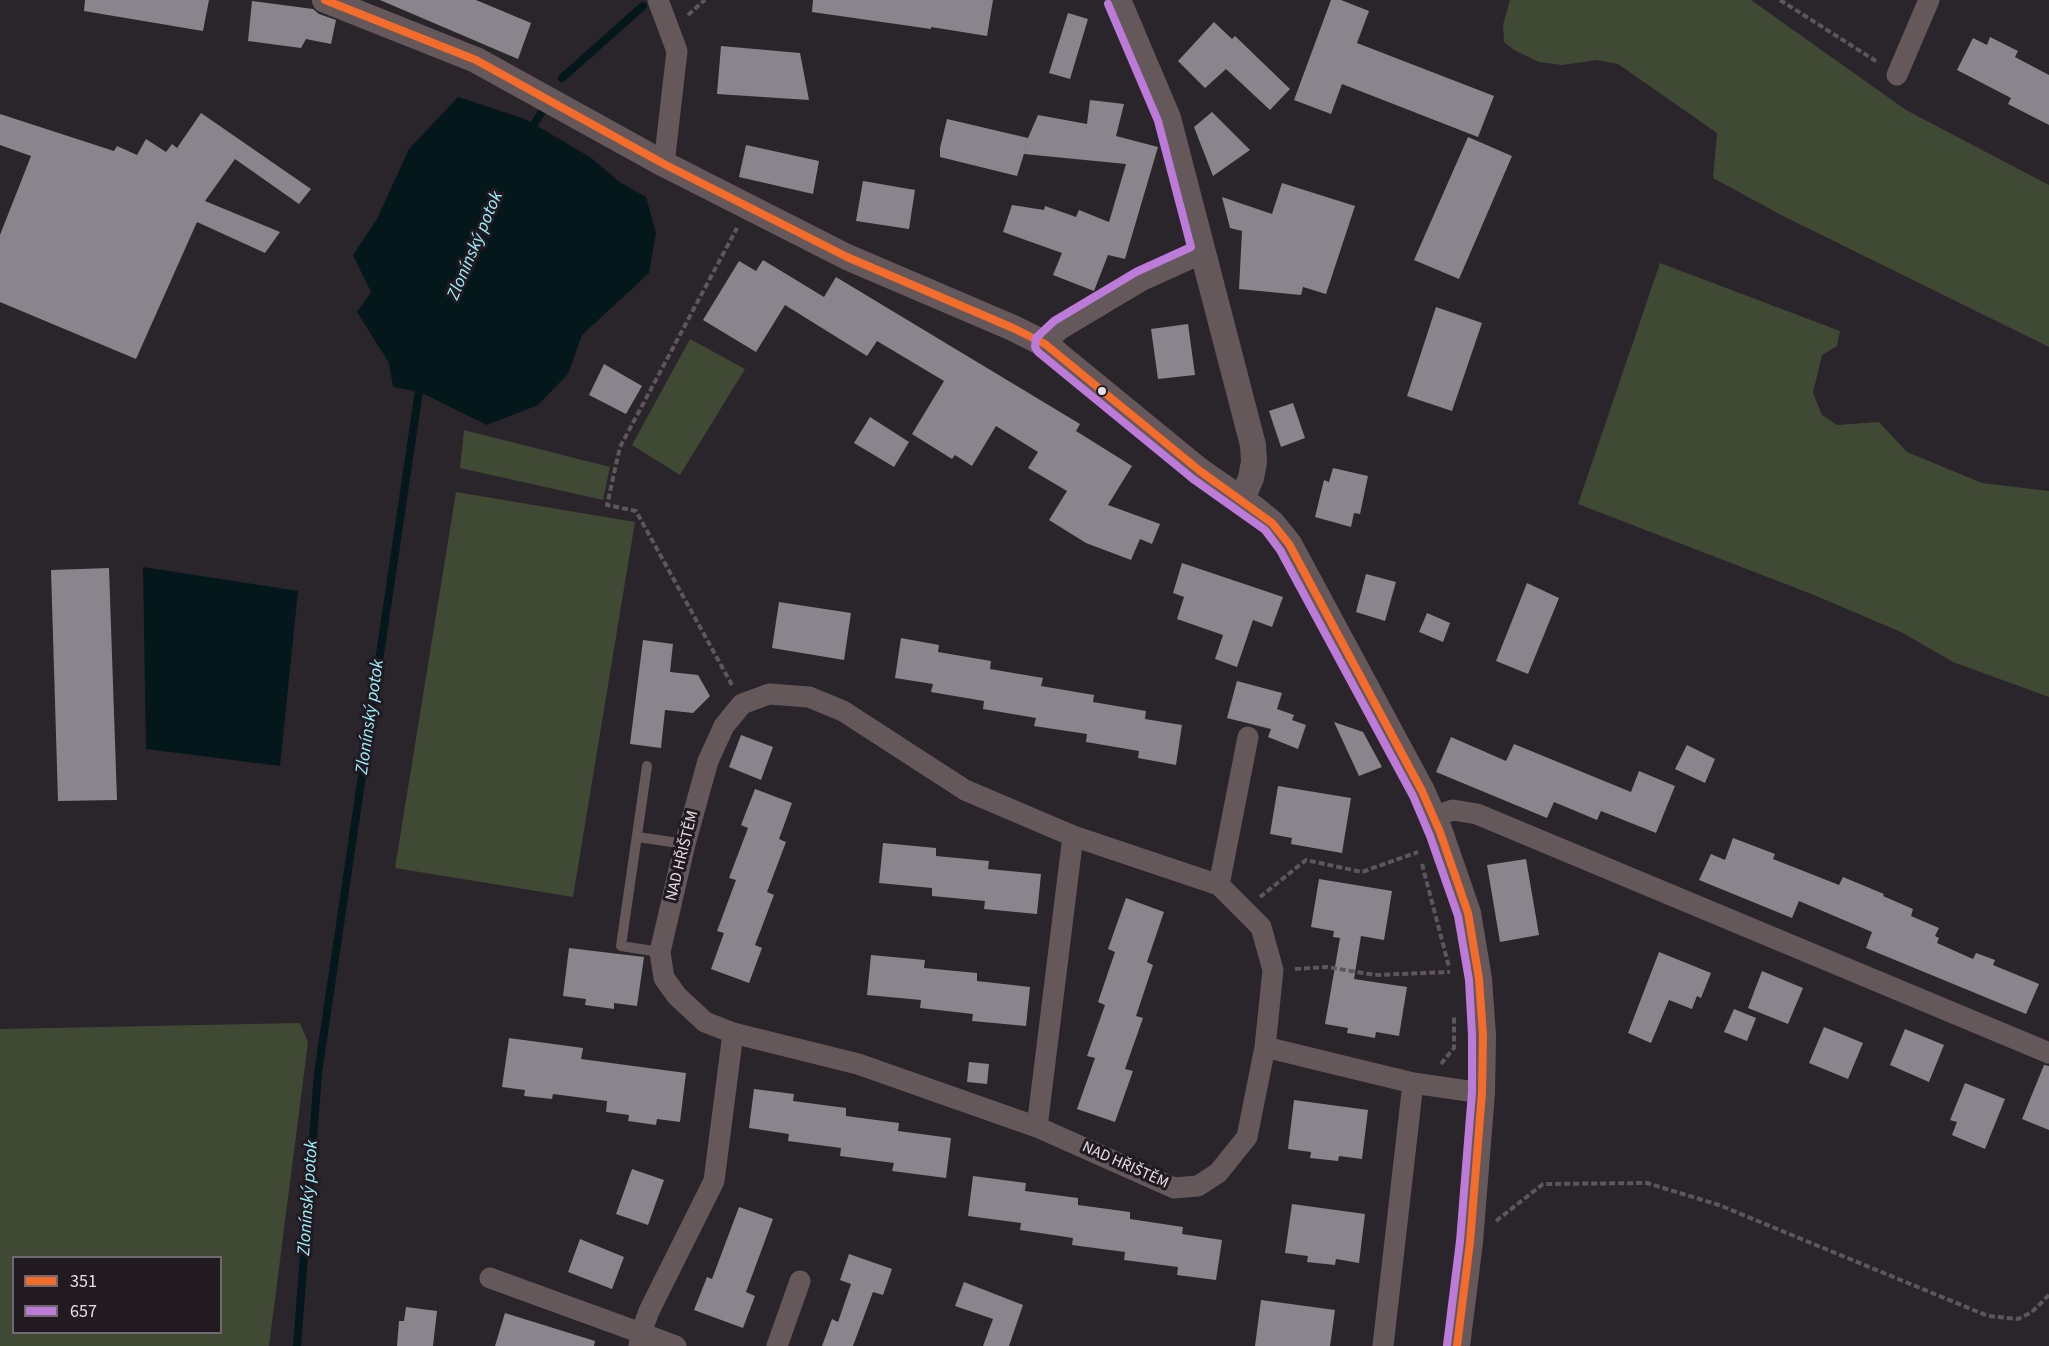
<!DOCTYPE html>
<meta charset="utf-8">
<style>
body{margin:0}
#map{position:relative;width:2049px;height:1346px;overflow:hidden;background:#2a252a;font-family:"Source Sans 3",sans-serif}
canvas{display:block}
.legend{position:absolute;left:12px;top:1256px;width:210px;height:78px;box-sizing:border-box;background:#221a21;border:2px solid #70696f;margin:0;padding:8px 10px;list-style:none;font-size:18px;color:#e6e0e5}
.legend li{display:flex;align-items:center;gap:12px;height:30px}
.legend b{width:30px;border:2px solid #70696f}
</style>
<div id="map">
<canvas width="2049" height="1346"></canvas>
<ul class="legend">
<li><b style="height:8px;background:#f36c2b"></b>351</li>
<li><b style="height:8px;background:#bd7bd9"></b>657</li>
</ul>
</div>
<script>
const ctx = document.querySelector('canvas').getContext('2d');
ctx.lineJoin = 'round';
function fillPath(path, color) { ctx.fillStyle = color; ctx.fill(path, 'evenodd'); }
const poly = rows => new Path2D(rows.map(r => 'M' + r).join(''));
function stroke(path, color, width, dash) { ctx.strokeStyle = color; ctx.lineWidth = width; ctx.lineCap = dash ? 'butt' : 'round'; ctx.setLineDash(dash || []); ctx.stroke(path); }
function label(font, color, halo, rows, align = 'center') {
  ctx.font = font + ' "Source Sans 3",sans-serif'; ctx.lineWidth = 6; ctx.setLineDash([]); ctx.textBaseline = 'middle'; ctx.strokeStyle = halo; ctx.fillStyle = color; for (const [text, x, y, turn = 0] of rows) {
    ctx.save(); ctx.translate(x, y); ctx.rotate((+turn || 0) * Math.PI / 180); ctx.textAlign = isNaN(turn) ? turn : align; if (halo) ctx.strokeText(text, 0, 0); ctx.fillText(text, 0, 0); ctx.restore();
  }
}
const green = poly([
 [1510,0,1751,0,1906,110,2049,185,2049,347,1783,216,1713,178,1717,133,1618,64,1597,60,1562,65,1539,62,1514,50,1504,42,1503,25],
 [1660,263,1840,331,1837,346,1822,355,1813,393,1822,415,1837,425,1879,422,1907,452,1982,483,2049,491,2049,697,1953,662,1903,633,1814,595,1578,504],
 [690,339,745,369,680,475,632,445],
 [464,430,610,467,603,500,460,468],
 [456,492,635,522,573,897,395,868],
 [300,1023,308,1042,269,1346,0,1346,0,1029],
 [14,1258,220,1258,220,1332,14,1332]
]);
const water = poly([
 [458,97,525,119,590,157,621,183,646,197,656,233,649,273,582,335,568,374,538,405,487,425,420,392,393,387,389,363,357,312,371,292,353,255,377,219,409,149],
 [143,567,298,591,280,766,146,749]
]);
const stream = poly([
 [562,78,643,6],
 [530,131,541,113],
 [297,1346,318,1073,420,384]
]);
const building = poly([
 [85,0,209,0,203,31,84,11],
 [380,0,476,0,531,23,518,59],
 [813,0,993,0,987,36,931,27,931,29,812,12],
 [1331,0,1341,0,1369,11,1357,43,1494,96,1478,137,1342,84,1331,114,1294,100],
 [252,1,313,9,319,14,336,20,331,44,306,39,301,48,248,41],
 [1068,13,1088,19,1070,79,1049,73],
 [1214,22,1232,39,1235,36,1290,89,1270,110,1226,69,1205,88,1178,61],
 [1990,37,2018,51,2015,57,2049,75,2049,125,2008,104,2011,98,1957,70,1973,38,1987,45],
 [721,46,800,53,809,100,717,94],
 [1090,100,1124,104,1116,136,1158,147,1125,259,1108,255,1094,291,1053,275,1062,253,1003,232,1012,205,1044,210,1045,206,1076,217,1079,210,1109,222,1126,164,1024,154,1028,141,1017,176,940,157,940,148,947,119,1028,138,1038,115,1087,124],
 [1212,112,1250,150,1213,176,1194,127],
 [201,113,311,189,299,204,235,159,205,201,280,232,265,253,197,222,136,359,0,302,0,235,31,156,0,145,0,114,114,151,117,146,137,155,146,139,166,152,172,144,177,148],
 [1468,137,1512,156,1459,279,1414,260],
 [746,145,819,161,813,194,739,177],
 [863,181,915,190,909,229,856,221],
 [1282,183,1355,206,1326,294,1303,287,1301,295,1239,289,1242,231,1230,228,1222,197,1272,214],
 [763,260,824,297,836,277,1080,424,1076,431,1132,466,1108,505,1160,524,1152,544,1140,539,1131,560,1086,543,1049,520,1067,491,1028,468,1038,452,996,426,972,466,955,455,952,459,912,434,944,381,877,341,867,356,785,305,756,352,703,320,739,261,756,271],
 [1436,307,1482,323,1452,411,1407,396],
 [1188,324,1195,375,1158,379,1151,329],
 [604,364,642,386,626,414,589,395],
 [1293,403,1305,438,1281,447,1269,411],
 [870,417,909,442,894,467,854,443],
 [1333,468,1368,476,1360,514,1354,513,1351,527,1315,517,1324,480,1329,482],
 [1182,563,1283,597,1272,627,1253,620,1237,667,1215,659,1223,635,1177,619,1184,597,1173,593],
 [109,568,117,800,58,801,51,570],
 [1366,574,1396,582,1385,621,1356,612],
 [1527,583,1559,598,1528,674,1496,661],
 [779,602,851,613,844,660,772,648],
 [1427,613,1450,623,1443,642,1419,632],
 [901,638,939,645,938,652,991,661,990,669,1043,678,1041,686,1094,695,1093,702,1146,711,1145,719,1182,725,1176,765,1138,758,1139,751,1086,742,1087,734,1034,726,1036,718,983,709,984,701,931,692,933,684,895,678],
 [643,640,673,644,670,672,698,675,710,696,693,713,665,710,661,748,630,744],
 [1237,681,1282,693,1277,709,1294,715,1292,720,1306,725,1298,749,1268,737,1271,729,1227,718],
 [1334,722,1363,732,1382,767,1359,776],
 [741,735,773,747,761,780,729,767],
 [1451,737,1506,761,1514,744,1631,792,1639,771,1675,786,1656,833,1601,811,1597,820,1554,802,1547,818,1436,772],
 [1687,745,1715,759,1705,783,1675,769],
 [1278,786,1351,798,1342,853,1291,844,1292,838,1270,834],
 [755,789,792,803,779,839,786,842,767,892,774,895,755,945,762,948,749,983,711,969,724,933,717,931,736,880,729,878,748,828,741,825],
 [1733,838,1775,854,1773,859,1839,885,1843,877,1884,894,1883,896,1913,909,1911,916,1939,928,1935,936,1939,938,1937,943,1973,959,1976,953,1995,960,1993,965,2039,984,2026,1014,1866,948,1872,932,1799,901,1792,918,1699,880,1711,854,1725,860],
 [883,843,936,848,936,856,989,861,988,869,1041,874,1037,914,984,909,985,901,932,896,932,888,879,883],
 [1526,859,1539,935,1500,942,1487,865],
 [1319,879,1392,891,1384,940,1361,936,1354,979,1407,987,1399,1036,1376,1032,1375,1038,1347,1033,1348,1028,1325,1024,1340,938,1333,937,1334,931,1311,927],
 [1126,898,1164,912,1147,962,1153,965,1136,1016,1143,1018,1125,1069,1133,1071,1115,1122,1077,1109,1095,1058,1087,1056,1105,1005,1098,1002,1115,952,1108,949],
 [569,948,644,957,637,1006,614,1003,614,1009,585,1005,586,999,563,996],
 [1659,952,1711,973,1701,998,1697,996,1692,1009,1669,1000,1651,1043,1628,1033],
 [871,955,925,960,924,968,977,973,977,981,1030,987,1026,1026,972,1021,973,1014,920,1008,921,1000,867,995],
 [1762,971,1803,988,1788,1024,1748,1008],
 [1734,1009,1756,1018,1747,1041,1724,1032],
 [1824,1027,1863,1043,1848,1079,1809,1063],
 [1905,1029,1944,1045,1929,1082,1890,1065],
 [509,1038,583,1048,581,1059,686,1073,680,1122,657,1119,656,1125,628,1121,629,1115,606,1112,607,1101,553,1094,552,1099,524,1096,525,1090,502,1087],
 [969,1062,989,1064,987,1084,967,1082],
 [2044,1065,2049,1066,2049,1130,2022,1119],
 [1965,1083,2005,1099,1985,1149,1952,1135,1957,1122,1950,1120],
 [754,1089,794,1094,793,1101,846,1108,846,1116,899,1123,898,1131,951,1138,946,1178,892,1171,894,1163,840,1156,841,1148,788,1141,789,1134,749,1128],
 [1294,1100,1368,1110,1362,1159,1339,1156,1338,1161,1310,1158,1311,1152,1288,1149],
 [632,1169,664,1180,648,1225,616,1214],
 [973,1176,1026,1183,1025,1191,1078,1198,1078,1205,1130,1212,1130,1219,1183,1227,1182,1234,1222,1240,1216,1280,1177,1275,1178,1267,1124,1260,1125,1252,1072,1245,1073,1238,1020,1230,1021,1223,968,1216],
 [1292,1204,1365,1214,1359,1263,1336,1259,1335,1265,1307,1262,1308,1256,1285,1253],
 [739,1207,773,1219,746,1292,755,1296,743,1328,694,1310,707,1277,712,1279],
 [580,1239,624,1257,612,1289,568,1272],
 [849,1254,892,1269,883,1295,873,1292,853,1346,822,1346,832,1319,838,1322,851,1284,840,1280],
 [964,1282,1023,1305,1009,1346,983,1346,993,1319,955,1306],
 [1261,1300,1335,1310,1330,1346,1255,1346],
 [406,1307,437,1311,433,1346,397,1346,399,1321,404,1321],
 [505,1313,595,1341,594,1346,495,1346]
]);
const path = poly([
 [1780,0,1879,63],
 [688,15,705,0],
 [732,685,636,511,607,505,620,447,737,228],
 [1422,864,1449,967],
 [1260,897,1306,860,1362,872,1418,852],
 [1295,969,1327,967,1375,975,1450,972],
 [1441,1064,1454,1048,1454,1016],
 [1496,1221,1543,1184,1647,1183,1719,1205,1988,1316,2018,1319,2032,1312,2049,1295]
]);
const service = poly([
 [647,766,621,946,660,952],
 [638,837,685,844]
]);
const minor = poly([
 [658,0,677,51,664,164],
 [1897,75,1929,0],
 [1045,344,1059,330,1141,281,1203,253],
 [769,694,809,697,843,711,965,790,1073,836,1219,885,1261,927,1273,970,1265,1047,1247,1137,1218,1173,1198,1186,1174,1188,1037,1127,858,1064,733,1033,705,1022,677,996,664,978,660,952,685,844,708,761,724,726,742,704,769,694],
 [1433,817,1453,810,1477,814,2049,1053],
 [1219,885,1248,737],
 [1265,1047,1413,1083,1482,1093],
 [1037,1127,1073,836],
 [490,1278,641,1333,649,1311,714,1181,733,1033],
 [639,1346,641,1333,676,1346],
 [777,1346,800,1281],
 [1383,1346,1413,1083]
]);
const tertiary = poly([
 [325,0,476,60,664,164,847,257,1013,328,1045,344,1200,471,1255,509,1272,523,1289,544,1422,791,1440,832,1468,913,1479,979,1483,1035,1482,1093,1470,1242,1457,1346],
 [1118,0,1168,118,1253,445,1254,462,1251,478,1242,499]
]);
const bus1 = poly([
 [325,0,476,60,664,164,847,257,1013,328,1045,344,1200,471,1272,523,1289,544,1422,791,1440,832,1468,913,1479,979,1483,1035,1482,1093,1470,1242,1457,1346]
]);
const bus2 = poly([
 [1108,4,1158,121,1191,247,1136,272,1054,321,1036,338,1035,347,1038,352,1193,479,1265,530,1280,550,1413,796,1430,836,1458,916,1469,980,1472,1035,1472,1092,1460,1241,1447,1345]
]);
const markers = [
 [1102,391,5,"#e6e0e5"]
];
const streetNames = [
 ["NAD HŘIŠTĚM",683,856,-76],
 ["NAD HŘIŠTĚM",1125,1166,24]
];
const waterNames = [
 ["Zlonínský potok",476,246,-67],
 ["Zlonínský potok",371,717,-82],
 ["Zlonínský potok",309,1198,-86]
];
fillPath(green, '#3f4934');
fillPath(water, '#04171b');
stroke(stream, '#04171b', 8);
fillPath(building, '#8a848d');
stroke(path, '#5f565a', 4, [6, 3]);
stroke(service, '#64585b', 10);
stroke(minor, '#64585b', 21);
stroke(tertiary, '#64585b', 26);
stroke(bus1, '#f36c2b', 8);
stroke(bus2, '#bd7bd9', 8);
for (const [x, y, r, color] of markers) { const dot = new Path2D(); dot.arc(x, y, r, 0, 2 * Math.PI); ctx.fillStyle = color; ctx.fill(dot); stroke(dot, '#221a21', 2); }
label('16px', '#e6e0e5', '#221a21', streetNames);
label('italic 18px', '#9af1fe', '#221a21', waterNames);
</script>
